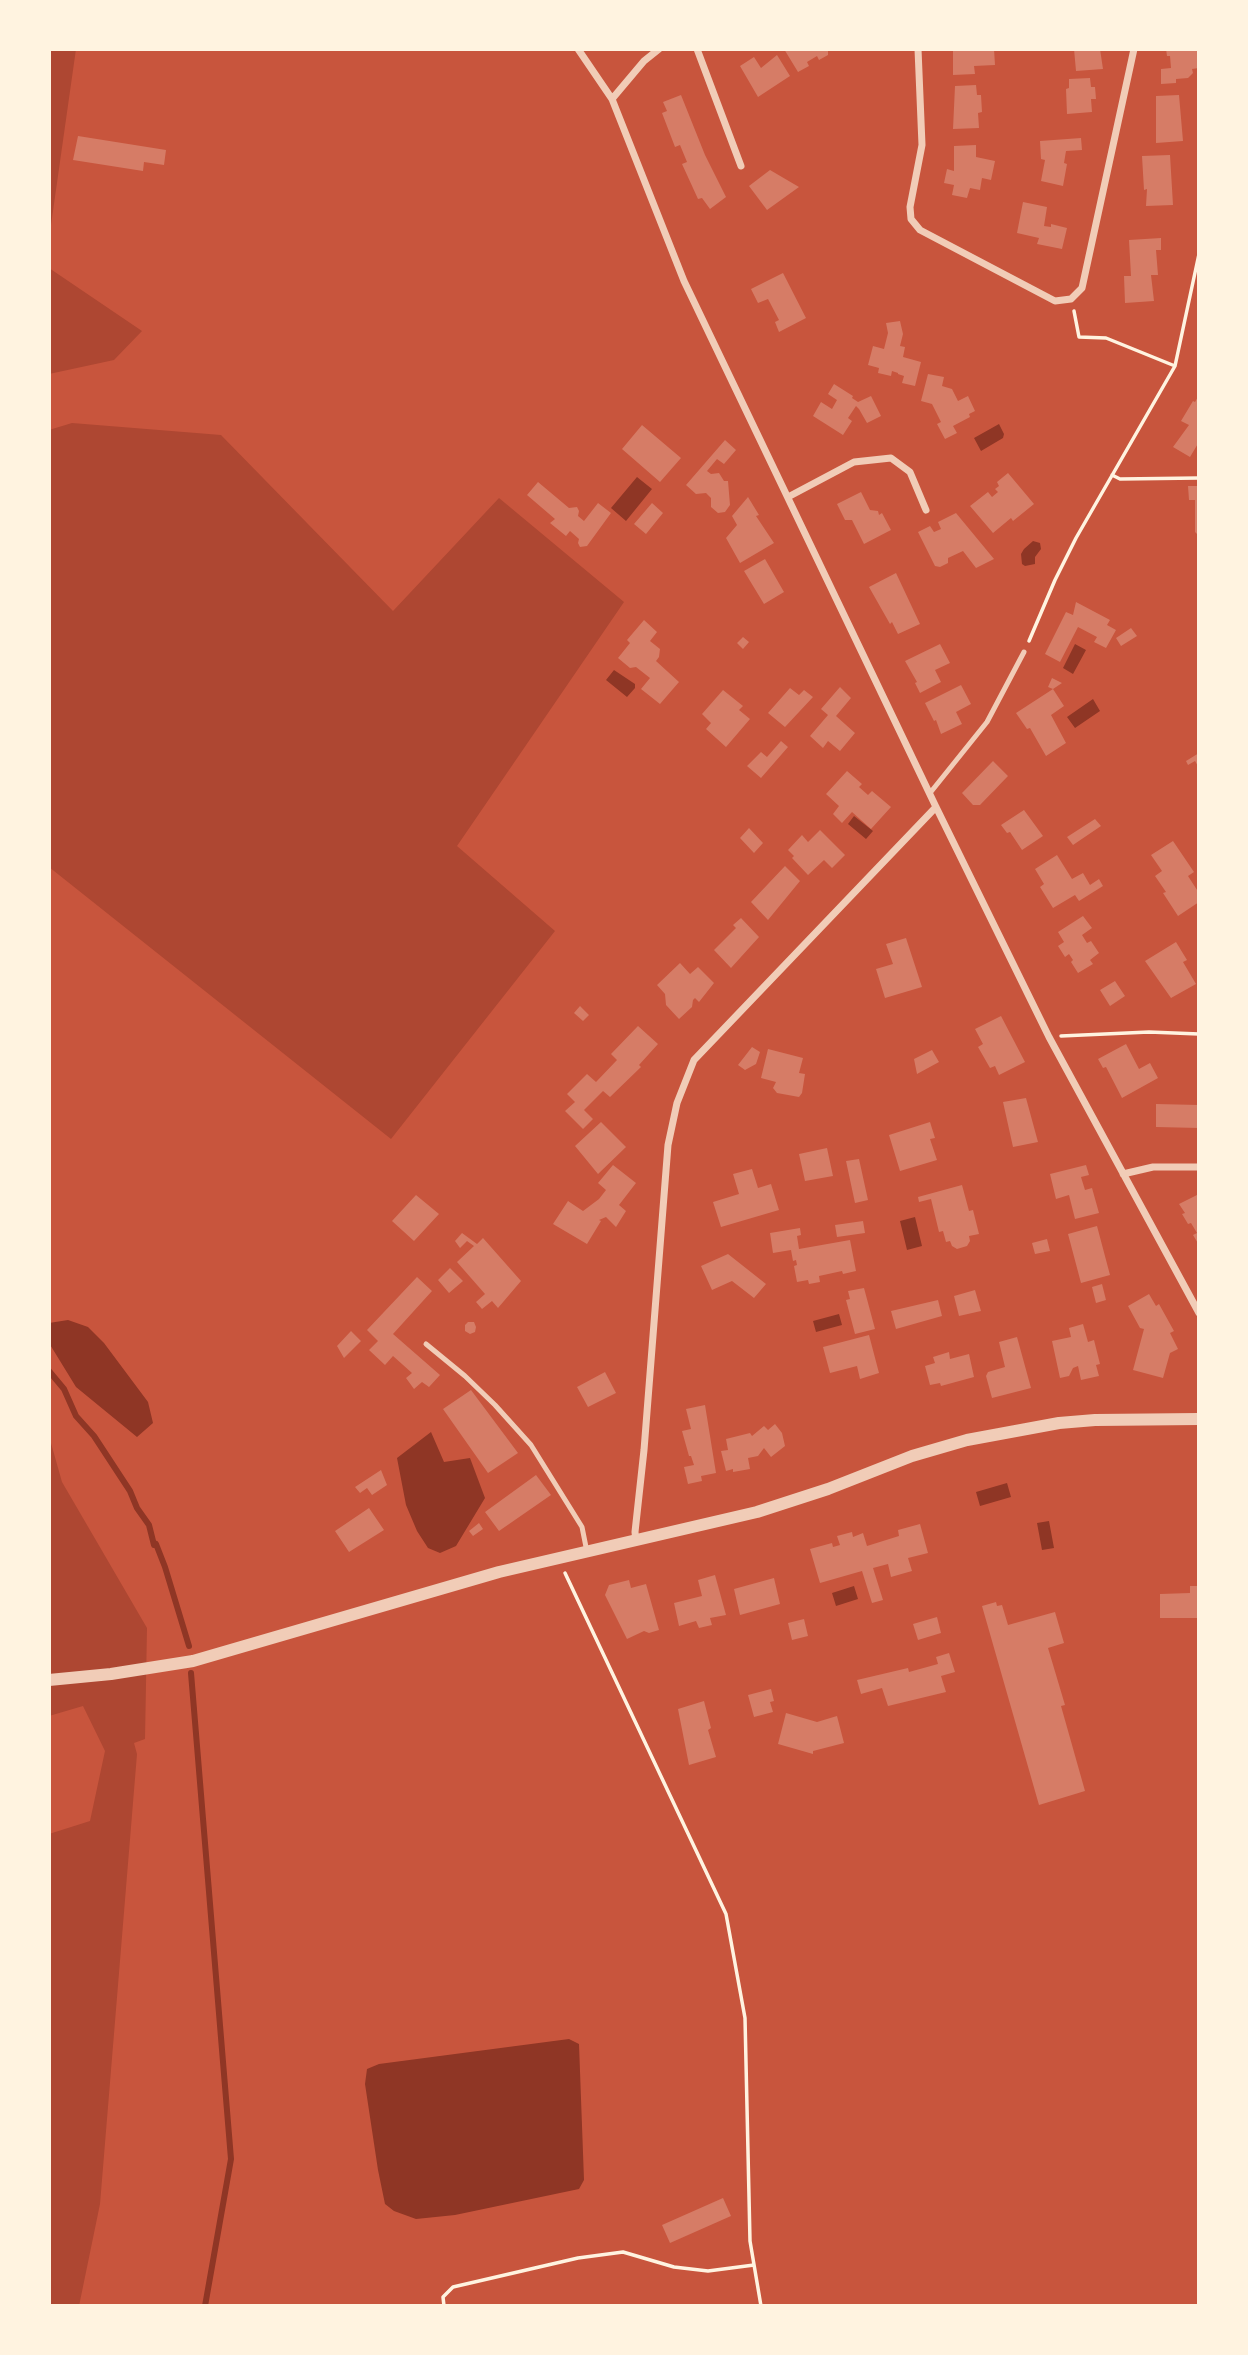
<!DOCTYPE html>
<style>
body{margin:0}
#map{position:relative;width:1248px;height:2355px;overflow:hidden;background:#c8553d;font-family:Overpass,sans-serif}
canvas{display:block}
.frame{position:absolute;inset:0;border:51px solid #fff3e0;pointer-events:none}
</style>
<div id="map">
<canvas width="1248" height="2355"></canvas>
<div class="frame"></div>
</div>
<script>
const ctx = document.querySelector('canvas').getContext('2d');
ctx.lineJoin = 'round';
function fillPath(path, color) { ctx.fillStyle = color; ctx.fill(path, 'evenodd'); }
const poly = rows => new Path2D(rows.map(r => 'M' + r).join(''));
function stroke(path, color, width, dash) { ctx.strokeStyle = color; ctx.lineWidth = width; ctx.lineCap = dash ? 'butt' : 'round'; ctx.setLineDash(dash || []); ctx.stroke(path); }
const green = poly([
 [49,49,76,49,49,239],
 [49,268,142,331,114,360,49,374],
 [72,423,221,435,393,611,499,498,624,602,457,846,555,931,391,1139,49,867,49,430],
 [49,1436,62,1482,147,1628,145,1739,134,1743,137,1754,100,2204,79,2306,49,2306,49,1834,90,1821,105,1751,83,1706,49,1716]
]);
const water = poly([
 [999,424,1004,434,1003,438,981,451,974,438],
 [637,477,652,489,626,521,611,508],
 [1033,541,1040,543,1041,549,1035,557,1035,564,1025,566,1022,564,1021,554,1024,549],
 [1075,644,1086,650,1073,674,1063,668],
 [614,670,635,684,635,688,627,697,606,680],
 [1093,699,1100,711,1075,728,1067,717],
 [854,816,873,831,866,839,848,824],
 [915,1217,922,1246,907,1250,900,1221],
 [839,1314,842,1325,816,1332,813,1321],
 [68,1320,88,1327,104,1343,148,1402,153,1423,137,1437,76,1387,49,1343,49,1323],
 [431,1432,444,1462,470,1458,485,1498,456,1546,440,1553,428,1548,417,1531,406,1505,397,1458],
 [1007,1483,1011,1497,980,1506,976,1492],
 [1049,1521,1054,1548,1042,1550,1037,1523],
 [854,1586,858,1599,836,1606,832,1593],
 [569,2039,579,2044,584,2180,579,2189,455,2215,416,2219,394,2211,385,2204,378,2170,365,2084,367,2069,379,2064]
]);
const stream = poly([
 [49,1371,64,1389,76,1416,94,1436,130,1491,137,1508,149,1525,154,1545,156,1544,165,1567,189,1646],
 [191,1673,231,2159,205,2306]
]);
const building = poly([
 [784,49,828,49,828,55,819,60,817,56,807,62,809,66,798,72],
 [953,49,994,49,995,65,974,66,975,74,953,75],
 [1074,49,1100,49,1103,69,1076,71],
 [1166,49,1199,49,1199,68,1192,69,1193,73,1188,78,1176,79,1176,83,1161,84,1161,69,1171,68,1170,56,1167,56],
 [777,55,790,76,758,97,740,66,754,57,761,68],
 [1090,78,1091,87,1095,87,1096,99,1091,99,1092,112,1067,114,1066,89,1069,88,1069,79],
 [976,85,977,95,981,95,982,112,978,113,979,128,953,129,955,86],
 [681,95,705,155,726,197,710,209,702,198,698,199,682,164,687,162,680,145,675,147,662,113,667,111,663,102],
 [1179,95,1183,141,1156,143,1156,96],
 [78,136,166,150,164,165,144,162,143,171,73,160],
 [1081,138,1082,150,1066,151,1064,163,1067,164,1063,186,1041,181,1045,160,1041,159,1040,141],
 [976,145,976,157,995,161,991,180,982,178,980,190,970,188,967,198,952,195,954,185,944,183,947,169,954,171,954,146],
 [1170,155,1173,205,1146,206,1147,189,1144,190,1142,156],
 [770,170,799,187,767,210,749,186],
 [1023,202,1047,207,1044,226,1051,227,1051,224,1067,228,1062,249,1037,244,1039,238,1017,233],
 [1161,238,1161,250,1156,250,1158,275,1151,275,1154,301,1125,303,1124,276,1131,276,1129,240],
 [783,273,806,318,779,332,775,322,779,320,768,299,758,303,751,289],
 [900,321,903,334,900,346,905,347,903,357,921,362,915,386,902,383,904,376,898,374,898,373,892,371,891,376,878,373,879,368,868,365,873,346,884,349,888,333,886,323],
 [928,374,944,377,942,386,952,389,958,401,968,396,975,411,969,414,970,417,953,426,957,433,945,439,937,424,941,422,932,404,921,401],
 [834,384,853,396,852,398,858,402,871,396,881,416,867,423,859,409,856,406,848,418,852,421,843,435,813,416,821,402,832,409,837,400,828,394],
 [1199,395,1199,442,1190,457,1173,447,1189,425,1181,421,1193,401,1195,402],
 [642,425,681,458,660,482,622,449],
 [725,440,736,450,724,464,717,459,707,471,711,474,719,473,724,481,728,481,730,505,725,512,718,513,711,507,711,498,706,493,696,494,686,485],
 [1008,473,1034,504,1013,521,1011,518,993,533,970,506,988,492,992,497,998,492,995,489,999,486,997,482],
 [538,482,569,508,577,507,579,511,578,516,584,521,598,503,611,513,587,546,580,547,578,543,579,539,570,531,566,536,550,523,555,519,527,495],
 [1188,486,1199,486,1199,536,1195,532,1195,500,1189,500],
 [861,492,870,510,878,511,879,515,882,513,891,530,864,544,852,520,845,520,837,504],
 [748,497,759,515,756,516,774,543,740,563,726,538,737,525,732,516],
 [652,503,663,513,646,534,634,524],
 [956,513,994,559,976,568,963,551,948,558,948,563,940,567,935,566,918,532,930,526,934,532,941,529,938,522],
 [765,559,784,592,764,604,744,571],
 [896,573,920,624,898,634,892,622,890,624,869,587],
 [1076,602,1110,620,1107,625,1116,630,1106,648,1094,642,1097,637,1078,627,1060,662,1045,654,1066,612,1073,615],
 [644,620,657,632,650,641,660,649,659,657,656,661,679,682,660,704,641,689,650,678,636,667,630,668,618,658,630,643,627,640],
 [1131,628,1137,636,1121,646,1116,638],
 [743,637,749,642,743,649,737,643],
 [940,644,950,663,935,670,941,682,920,693,915,683,917,682,905,661],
 [1052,678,1062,683,1053,689,1048,687],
 [961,685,971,704,956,712,962,724,941,734,936,720,934,721,925,703],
 [840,687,851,698,836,716,855,733,840,751,828,741,823,748,810,736,828,715,821,709],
 [790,688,799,695,804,690,813,697,785,727,768,713],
 [1053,689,1064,706,1051,715,1066,743,1046,756,1030,728,1027,729,1016,713],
 [723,690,743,706,739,710,750,719,726,747,706,729,711,723,702,714],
 [781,741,788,747,761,778,747,766,761,752,767,757],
 [1199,753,1199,768,1195,761,1188,765,1186,761],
 [993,761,1008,776,980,805,973,805,962,793],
 [847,771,862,784,859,787,868,795,872,791,891,807,871,829,852,812,842,823,833,814,839,806,826,794],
 [1024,810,1043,836,1022,850,1010,832,1007,833,1001,825],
 [1095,819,1101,826,1073,845,1067,837],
 [749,828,763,843,754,853,740,838],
 [820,830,845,855,832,868,824,860,808,875,792,858,794,856,788,850,802,835,808,842],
 [1173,841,1194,872,1188,876,1199,893,1199,902,1178,916,1163,893,1166,892,1155,876,1162,871,1151,855],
 [1057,855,1072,879,1083,873,1090,885,1099,879,1103,886,1079,901,1075,895,1053,908,1040,887,1044,884,1035,869],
 [785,866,800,881,768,920,751,902],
 [1083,916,1092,928,1082,935,1087,943,1091,941,1099,953,1090,960,1093,964,1078,973,1071,962,1073,960,1069,954,1065,957,1058,946,1064,942,1058,932],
 [741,918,759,937,731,968,714,950,736,928,733,925],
 [906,938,922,987,885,998,876,969,893,964,886,944],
 [1176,942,1187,960,1183,962,1196,984,1171,998,1145,961],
 [680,963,690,974,698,967,714,983,699,1002,695,998,693,1000,692,1007,679,1019,666,1005,665,994,657,985],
 [1115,981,1125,996,1110,1006,1100,990],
 [580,1006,589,1015,583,1021,574,1013],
 [1001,1016,1025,1062,999,1075,995,1066,990,1068,978,1047,983,1044,975,1029],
 [638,1026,658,1044,639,1065,641,1067,610,1097,603,1091,584,1110,593,1119,583,1129,565,1111,575,1102,567,1094,587,1074,596,1082,617,1060,611,1054],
 [1126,1044,1139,1069,1150,1063,1158,1078,1122,1098,1106,1067,1103,1068,1098,1059],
 [752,1047,760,1052,756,1064,745,1070,738,1065],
 [768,1049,803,1058,799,1073,805,1074,802,1093,799,1097,777,1093,773,1088,776,1082,761,1078],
 [932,1050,939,1062,917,1074,914,1059],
 [1026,1098,1038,1142,1013,1147,1003,1102],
 [1156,1104,1199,1105,1199,1128,1156,1127],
 [601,1122,626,1147,598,1174,575,1146],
 [930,1122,935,1138,930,1139,937,1160,900,1171,889,1135],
 [827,1148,833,1176,805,1181,799,1154],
 [859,1159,868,1200,855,1203,846,1161],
 [613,1165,636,1183,619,1205,626,1211,616,1227,606,1217,599,1220,601,1221,587,1244,553,1224,568,1201,583,1211,599,1199,606,1190,598,1183],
 [1086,1165,1089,1175,1081,1177,1085,1190,1092,1188,1099,1213,1075,1219,1069,1195,1056,1199,1050,1174],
 [752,1169,758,1188,771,1184,779,1210,721,1227,713,1202,739,1194,733,1174],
 [962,1185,969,1211,973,1210,979,1234,969,1236,970,1241,967,1246,957,1249,952,1246,950,1241,946,1242,943,1231,939,1232,931,1199,919,1202,918,1197],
 [1199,1194,1199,1245,1193,1235,1197,1233,1191,1223,1188,1224,1182,1214,1185,1213,1179,1204],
 [416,1195,439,1214,414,1241,392,1221],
 [863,1221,865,1233,837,1237,835,1225],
 [1097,1226,1110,1275,1081,1283,1068,1234],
 [800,1228,801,1235,797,1236,799,1249,850,1240,856,1271,843,1274,842,1271,819,1276,820,1282,809,1284,808,1280,797,1282,794,1266,797,1265,796,1260,793,1261,791,1250,773,1253,770,1233],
 [462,1233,477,1244,483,1238,521,1281,498,1308,492,1301,482,1309,476,1302,485,1294,457,1262,474,1246,467,1241,460,1248,455,1241],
 [1047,1239,1050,1251,1035,1254,1032,1243],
 [728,1254,766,1284,754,1298,732,1281,712,1290,701,1266],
 [450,1268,463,1281,449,1293,438,1280],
 [417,1277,432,1291,393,1334,440,1375,429,1387,422,1382,414,1389,406,1378,412,1373,393,1356,385,1365,369,1350,378,1341,367,1330],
 [1102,1284,1106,1300,1096,1303,1092,1287],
 [864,1288,875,1329,855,1334,846,1300,850,1299,848,1291],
 [975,1290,981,1311,959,1316,954,1296],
 [1149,1294,1156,1306,1159,1304,1174,1331,1170,1333,1178,1349,1170,1353,1163,1378,1133,1370,1144,1329,1140,1328,1128,1306],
 [938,1300,942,1316,896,1329,891,1311],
 [468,1322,474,1322,476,1327,475,1332,470,1334,465,1331,465,1325],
 [1083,1324,1088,1342,1094,1340,1100,1364,1096,1365,1099,1376,1081,1380,1078,1366,1073,1368,1069,1376,1060,1378,1052,1341,1071,1337,1069,1328],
 [351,1331,361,1341,344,1358,337,1346],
 [869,1335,879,1373,860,1379,857,1366,830,1373,823,1347],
 [1017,1337,1031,1388,992,1398,986,1376,988,1372,1005,1367,999,1342],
 [949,1352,950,1359,969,1354,974,1377,941,1386,940,1383,930,1385,925,1366,935,1363,933,1357],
 [605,1372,616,1393,588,1407,577,1387],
 [471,1390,518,1453,488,1473,443,1409],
 [705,1405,716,1473,701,1476,702,1481,688,1484,684,1467,694,1465,691,1456,689,1456,682,1431,691,1429,686,1409],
 [775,1424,782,1433,785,1446,771,1457,764,1448,758,1456,748,1458,750,1469,733,1472,733,1469,726,1471,721,1451,728,1450,726,1439,750,1433,752,1436,764,1426,768,1430],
 [381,1470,387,1485,372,1495,367,1488,360,1493,355,1487],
 [536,1475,551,1495,499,1531,485,1512],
 [369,1508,384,1530,349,1552,335,1531],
 [479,1523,483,1529,473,1536,469,1531],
 [920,1524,928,1553,908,1558,912,1571,891,1577,888,1564,873,1568,883,1600,872,1603,862,1571,820,1583,810,1549,832,1543,833,1547,840,1545,837,1536,852,1532,853,1537,863,1533,867,1546,899,1536,898,1530],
 [715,1575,726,1615,710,1618,712,1625,699,1628,696,1621,679,1626,674,1603,702,1596,698,1580],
 [774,1578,780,1604,740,1615,734,1589],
 [629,1580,631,1588,646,1584,659,1630,649,1633,644,1631,627,1639,605,1595,609,1585],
 [1190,1586,1199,1586,1199,1618,1160,1618,1160,1594,1190,1593],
 [996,1602,997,1606,1002,1605,1008,1625,1055,1612,1064,1643,1048,1648,1065,1705,1061,1706,1085,1791,1039,1805,982,1606],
 [937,1617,941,1633,918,1640,913,1624],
 [804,1619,808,1636,792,1640,788,1623],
 [949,1653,955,1672,941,1676,946,1692,888,1706,882,1688,861,1694,857,1680,908,1668,909,1672,938,1664,936,1657],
 [771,1689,774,1701,770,1702,773,1712,754,1717,748,1695],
 [704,1701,711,1728,708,1730,716,1757,689,1765,678,1709],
 [786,1713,817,1722,837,1716,844,1743,813,1751,813,1754,778,1744],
 [723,2198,731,2216,670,2243,662,2225]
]);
const path = poly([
 [1074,311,1079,337,1106,338,1175,366],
 [1112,475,1120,479,1199,478],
 [1029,641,1055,580,1076,538,1175,366,1199,254],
 [1061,1036,1149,1032,1199,1034],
 [565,1573,726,1914,745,2018,750,2241,761,2306],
 [444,2306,443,2297,453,2287,578,2258,623,2252,674,2267,708,2271,754,2265]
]);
const service = poly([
 [930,793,987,722,1024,652],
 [426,1344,465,1376,495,1405,531,1445,582,1527,587,1552]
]);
const minor = poly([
 [578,49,612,99,684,281,936,807,1049,1037,1199,1313],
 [697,49,741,166],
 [918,49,922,145,910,207,911,219,920,230,1055,301,1071,299,1082,288,1134,49],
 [612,99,644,61,659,49],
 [788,497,854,462,891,458,910,472,926,510],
 [1123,1174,1153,1167,1199,1167],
 [636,1541,635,1532,644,1450,668,1145,677,1103,694,1060,936,807]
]);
const tertiary = poly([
 [49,1680,111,1674,193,1661,499,1572,757,1512,828,1489,912,1456,967,1440,1059,1423,1095,1420,1199,1419]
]);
fillPath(green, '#ae4732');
fillPath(water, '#8f3625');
stroke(stream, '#8f3625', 6);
fillPath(building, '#d67c66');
stroke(path, '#fff3e0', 3.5);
stroke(service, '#f1ccb7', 5);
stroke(minor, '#f1ccb7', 7);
stroke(tertiary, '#f1ccb7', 12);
</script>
